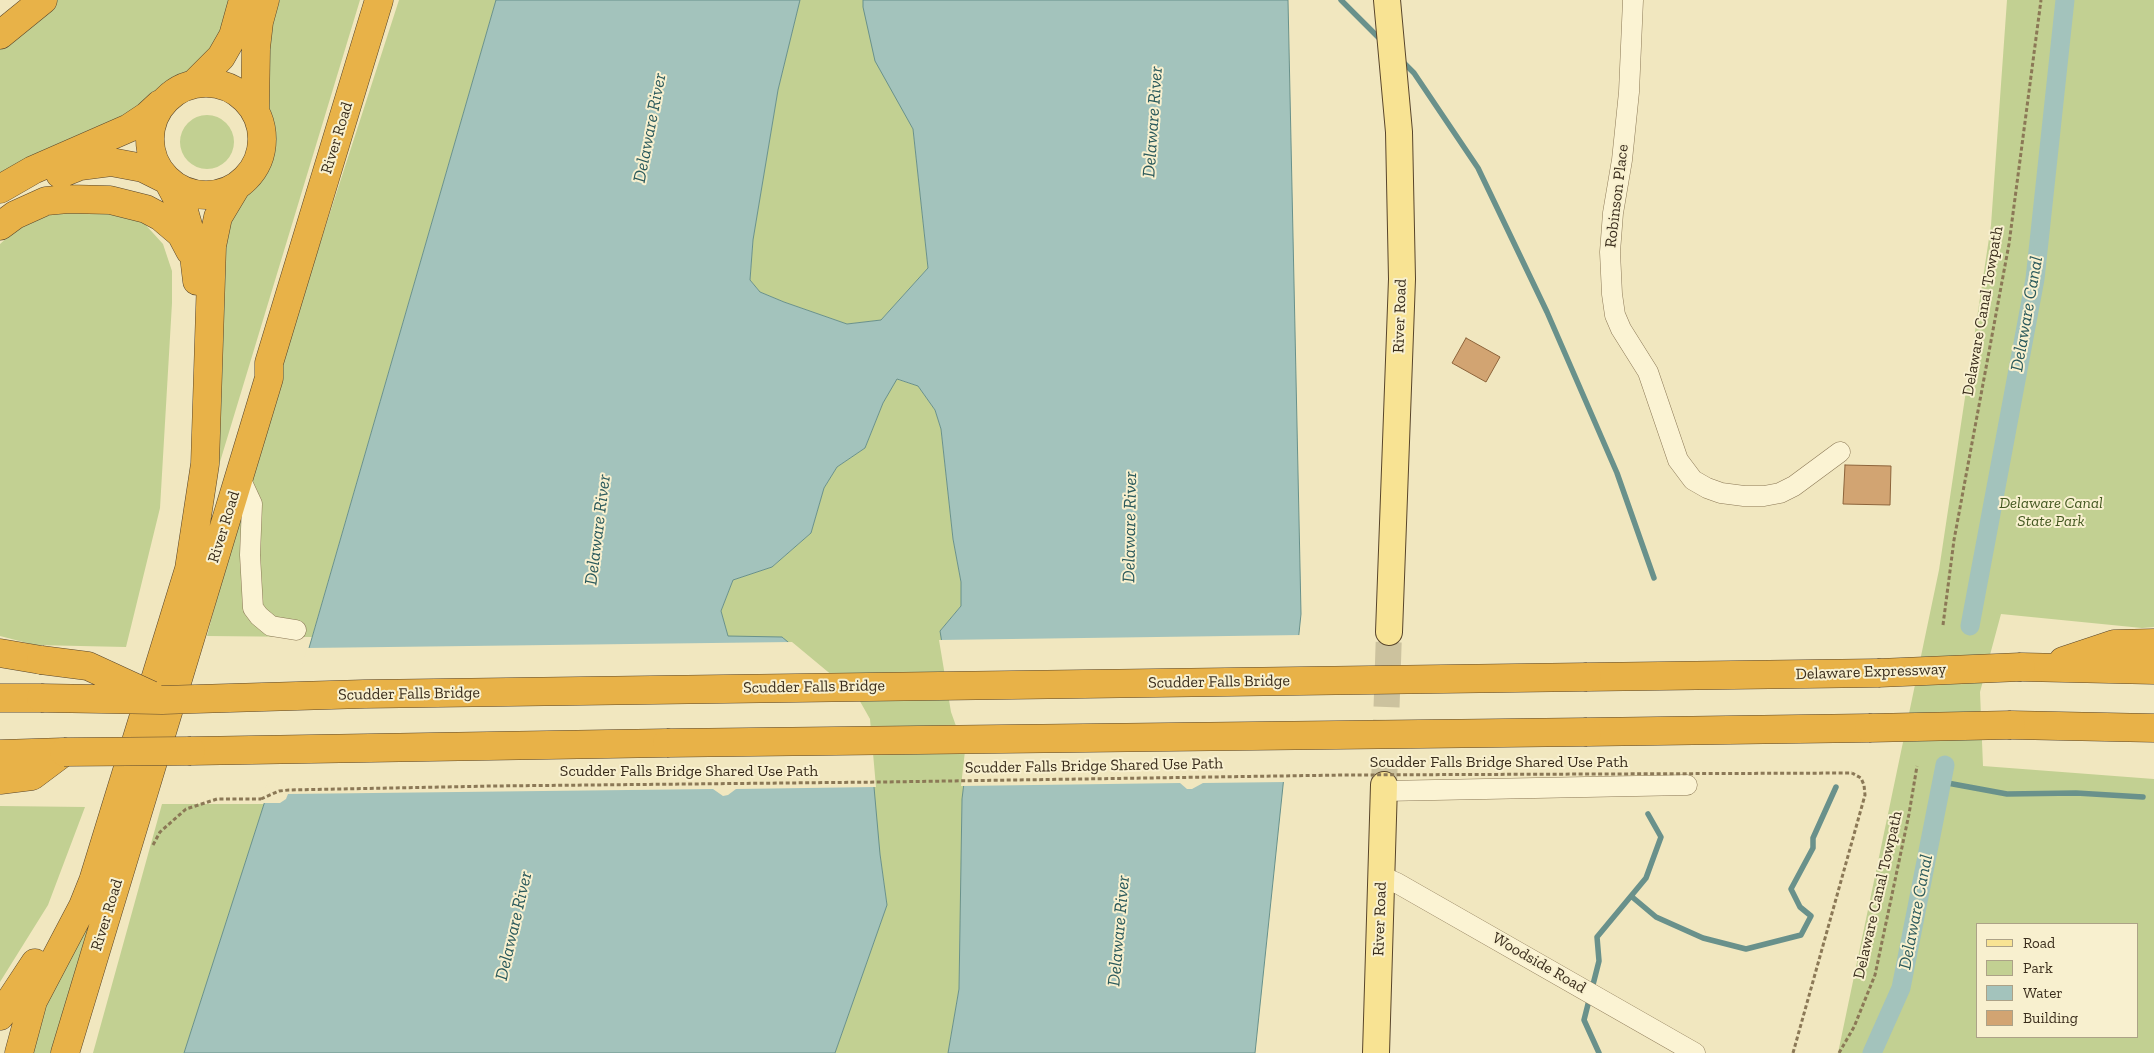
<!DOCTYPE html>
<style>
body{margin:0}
#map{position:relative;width:2154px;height:1053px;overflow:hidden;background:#f1e7bf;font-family:"Zilla Slab",serif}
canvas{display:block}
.legend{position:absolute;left:1976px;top:923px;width:162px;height:115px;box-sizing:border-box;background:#f8f0cf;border:1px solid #aca287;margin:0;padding:6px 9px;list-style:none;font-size:15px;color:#3a2d1c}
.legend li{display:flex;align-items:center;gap:10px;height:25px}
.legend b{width:25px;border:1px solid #aca287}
</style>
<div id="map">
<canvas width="2154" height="1053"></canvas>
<ul class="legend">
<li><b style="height:6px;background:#f8e393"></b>Road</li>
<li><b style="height:14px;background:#c2d092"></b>Park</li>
<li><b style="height:14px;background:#a3c3bc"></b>Water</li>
<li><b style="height:14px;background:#d2a472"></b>Building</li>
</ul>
</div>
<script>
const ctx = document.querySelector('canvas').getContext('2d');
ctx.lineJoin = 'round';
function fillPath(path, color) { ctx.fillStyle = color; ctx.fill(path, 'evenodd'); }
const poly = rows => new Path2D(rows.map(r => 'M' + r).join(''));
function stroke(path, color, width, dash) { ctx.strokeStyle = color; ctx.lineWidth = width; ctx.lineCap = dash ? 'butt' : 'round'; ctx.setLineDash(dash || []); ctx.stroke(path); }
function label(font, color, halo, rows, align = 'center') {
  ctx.font = font + ' "Zilla Slab",serif'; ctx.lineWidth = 4; ctx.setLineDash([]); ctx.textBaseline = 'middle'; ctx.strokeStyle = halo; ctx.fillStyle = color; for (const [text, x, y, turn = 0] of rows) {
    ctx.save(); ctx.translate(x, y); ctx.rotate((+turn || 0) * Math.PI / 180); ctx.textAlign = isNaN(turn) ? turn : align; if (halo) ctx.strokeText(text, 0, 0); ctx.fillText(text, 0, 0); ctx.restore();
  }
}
const green = poly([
 [55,0,234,0,208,59,117,124,0,175,0,45],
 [274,0,360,0,216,475,225,226,244,194,255,184,265,168,271,149,270,127,263,80],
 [399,0,496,0,312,637,207,636,269,401],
 [800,0,863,0,863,7,900,103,913,129,928,268,881,320,847,324,784,302,760,292,750,280,753,240,778,90],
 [2007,0,2154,0,2154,627,2142,628,2001,614,1980,692,1983,766,2154,779,2154,1053,1838,1053,1939,570,1991,225],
 [1978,924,2138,924,2138,1037,1978,1037],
 '180 142a27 27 0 1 1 54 0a27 27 0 1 1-54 0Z',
 [105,208,143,222,163,244,172,271,172,303,160,508,126,647,35,645,0,636,0,244,19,227,54,213],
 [896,379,918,386,935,410,941,429,953,539,961,582,961,606,940,631,968,750,962,799,959,989,948,1053,835,1053,887,905,880,854,783,637,728,637,721,611,733,580,772,567,811,533,824,488,837,467,865,448,883,403],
 [162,804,264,804,184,1053,93,1053],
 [0,806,85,807,48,905,0,982],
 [97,909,54,1053,30,1053,42,1005]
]);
const water = poly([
 [496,0,800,0,778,90,753,240,750,280,760,292,784,302,847,324,881,320,928,268,913,129,875,61,863,7,863,0,1288,0,1301,614,1255,1053,948,1053,959,989,962,799,968,750,953,711,940,631,961,606,961,582,953,539,941,429,935,410,918,386,897,379,883,403,865,448,837,467,824,488,811,533,772,567,733,580,721,611,728,636,782,637,855,698,868,720,880,854,887,905,835,1053,184,1053,264,804,496,0]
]);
const pier = poly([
 [1301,635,1286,782,1203,783,1192,789,1187,789,1180,783,961,786,965,751,951,712,939,640],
 [792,642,857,696,870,719,876,787,736,789,728,795,723,796,713,789,288,794,286,799,280,803,261,803,307,648]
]);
const stream = poly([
 [1341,0,1381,40],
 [1402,61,1414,73,1478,168,1547,312,1617,473,1654,578],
 [1942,782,2007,794,2076,793,2143,797],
 [1631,896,1656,917,1703,938,1746,949,1801,935,1811,916,1800,907,1791,889,1813,848,1813,838,1836,787],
 [1599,1053,1584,1020,1599,961,1597,937,1646,878,1661,837,1648,814]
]);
const canal = poly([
 [1970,626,2035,279,2065,0],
 [1872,1053,1901,988,1945,765]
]);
const building = poly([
 [1466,338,1500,357,1486,382,1452,363,1466,338],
 [1845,465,1891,466,1890,505,1843,504,1845,465]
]);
const majorTunnel = poly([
 [1384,785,1389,632]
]);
const path = poly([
 [1943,625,1954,540,2009,244,2041,0],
 [153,845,160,832,186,809,217,799,261,799],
 [1793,1053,1865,795,1864,785,1861,778,1852,773],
 [1839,1053,1854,1027,1875,975,1909,814,1917,766]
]);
const minor = poly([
 [1633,0,1629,92,1622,160,1613,213,1610,252,1612,294,1615,315,1621,329,1648,372,1678,460,1693,480,1707,488,1721,493,1744,496,1764,496,1780,493,1794,486,1840,452],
 [239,476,252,504,250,555,253,608,259,616,271,626,296,630],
 [1384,791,1687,785],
 [1381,876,1397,883,1695,1053]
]);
const major = poly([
 [1387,0,1399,132,1402,279,1389,632],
 [1376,1053,1384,785]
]);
const highway = poly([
 [0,35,43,0],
 '150 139a56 56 0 1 1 112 0a56 56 0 1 1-112 0Z',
 [195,83,221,57,233,36,243,0],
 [255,112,256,48,259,22,265,0],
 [60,174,80,166,111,162,143,168,165,179],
 [168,181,184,211,192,239,197,281],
 [0,189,33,170,129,128,147,116,160,104],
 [0,226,15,215,46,201,68,199,110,200,146,209,161,217,181,234,190,251],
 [0,653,41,660],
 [2063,661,2114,644,2154,643],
 [2021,667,2154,670],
 [1587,677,1878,673],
 [0,698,41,698],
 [2011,725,2154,728],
 [1587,732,1869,728],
 [191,751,667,743],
 [0,754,64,752],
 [0,780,32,776,64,752],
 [0,1016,35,963],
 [19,1053,33,1001,83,906,93,881,189,569,205,464,212,246,218,217,236,187],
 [65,1053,269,378,269,363,379,0]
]);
const pathBridge = poly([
 [261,799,279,791,289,790,493,786,883,782,1344,775,1852,773]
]);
const highwayBridge = poly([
 [41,660,88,666,151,695],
 [1878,673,2021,667],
 [41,698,162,700,364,694,1587,677],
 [1869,728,2011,725],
 [667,743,1587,732],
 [64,752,191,751]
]);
const streetNames = [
 ["River Road",337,138,-73],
 ["Robinson Place",1617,196,-83],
 ["Delaware Canal Towpath",1983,311,-80],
 ["River Road",1400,316,-88],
 ["River Road",224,527,-73],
 ["Delaware Expressway",1871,672,-2],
 ["Scudder Falls Bridge",1219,682,-1],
 ["Scudder Falls Bridge",814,687,-1],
 ["Scudder Falls Bridge",409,694,-1],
 ["Scudder Falls Bridge Shared Use Path",1499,762],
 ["Scudder Falls Bridge Shared Use Path",1094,766,-1],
 ["Scudder Falls Bridge Shared Use Path",689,771],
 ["Delaware Canal Towpath",1878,895,-77],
 ["River Road",107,915,-73],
 ["River Road",1380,919,-88],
 ["Woodside Road",1539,963,30]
];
const parkNames = [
 ["Delaware Canal",2051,503],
 ["State Park",2051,521]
];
const waterNames = [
 ["Delaware River",1153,122,-86],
 ["Delaware River",650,128,-79],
 ["Delaware Canal",2027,314,-80],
 ["Delaware River",1130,527,-89],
 ["Delaware River",598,530,-83],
 ["Delaware Canal",1916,912,-79],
 ["Delaware River",514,926,-77],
 ["Delaware River",1119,931,-85]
];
fillPath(green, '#c2d092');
fillPath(water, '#a3c3bc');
stroke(water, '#69918b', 1);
fillPath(pier, '#f1e7bf');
stroke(stream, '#69918b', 5.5);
stroke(canal, '#a3c3bc', 19);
fillPath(building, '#d2a472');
stroke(building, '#8c633a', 1);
stroke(majorTunnel, '#ccc29e', 26, [26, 13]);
stroke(minor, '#8b7856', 21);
stroke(major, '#58452b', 28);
stroke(highway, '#58452b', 29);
stroke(path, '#8b7856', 3, [4, 2.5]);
stroke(minor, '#fbf3d3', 20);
stroke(major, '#f8e393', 26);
stroke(highway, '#e8b248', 28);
stroke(highwayBridge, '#58452b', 29, []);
stroke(pathBridge, '#8b7856', 3, [4, 2.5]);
stroke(highwayBridge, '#e8b248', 28);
label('16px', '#3a2d1c', '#f8f0cf', streetNames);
label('italic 16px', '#445821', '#f8f0cf', parkNames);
label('italic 18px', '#2a595b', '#f8f0cf', waterNames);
</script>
